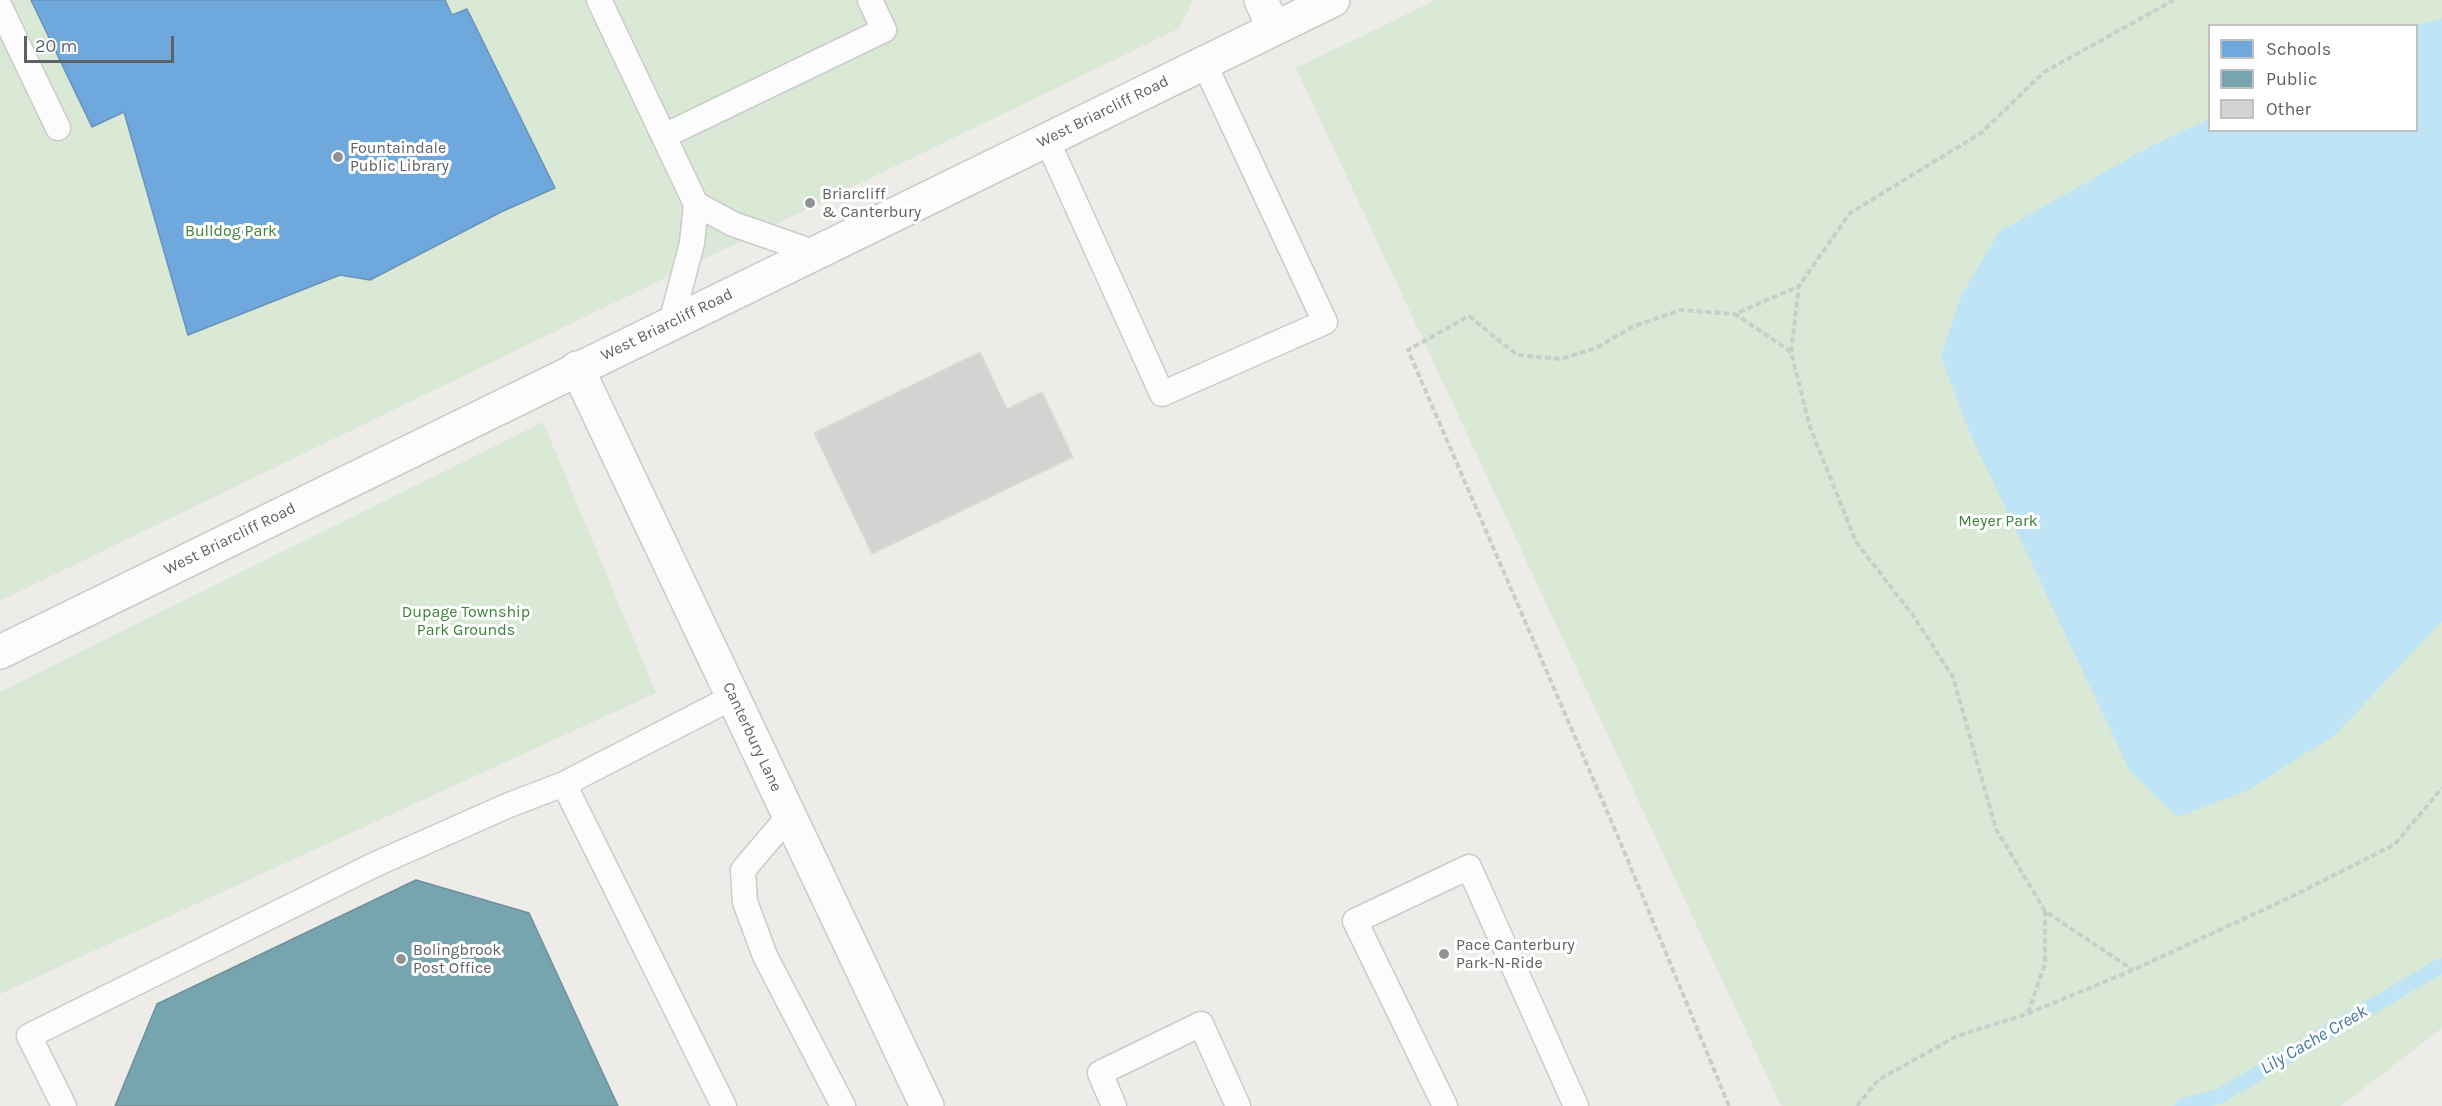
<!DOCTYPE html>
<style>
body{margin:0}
#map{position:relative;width:2442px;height:1106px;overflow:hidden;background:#eeece9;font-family:Karla,sans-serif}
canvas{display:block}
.legend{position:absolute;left:2208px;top:24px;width:210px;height:108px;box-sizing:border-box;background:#fff;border:2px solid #bfc0c2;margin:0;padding:8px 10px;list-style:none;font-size:18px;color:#5e6266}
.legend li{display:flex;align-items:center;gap:12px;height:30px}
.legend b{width:30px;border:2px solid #bfc0c2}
.scale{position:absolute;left:24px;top:36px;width:150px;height:27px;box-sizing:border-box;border:3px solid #5e6266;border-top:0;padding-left:8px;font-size:18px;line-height:21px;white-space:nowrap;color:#5e6266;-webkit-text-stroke:4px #fff;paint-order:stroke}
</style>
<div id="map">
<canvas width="2442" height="1106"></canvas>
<ul class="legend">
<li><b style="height:16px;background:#6fa8dc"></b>Schools</li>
<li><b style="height:16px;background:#76a5af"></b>Public</li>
<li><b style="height:16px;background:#d5d3d2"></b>Other</li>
</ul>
<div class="scale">20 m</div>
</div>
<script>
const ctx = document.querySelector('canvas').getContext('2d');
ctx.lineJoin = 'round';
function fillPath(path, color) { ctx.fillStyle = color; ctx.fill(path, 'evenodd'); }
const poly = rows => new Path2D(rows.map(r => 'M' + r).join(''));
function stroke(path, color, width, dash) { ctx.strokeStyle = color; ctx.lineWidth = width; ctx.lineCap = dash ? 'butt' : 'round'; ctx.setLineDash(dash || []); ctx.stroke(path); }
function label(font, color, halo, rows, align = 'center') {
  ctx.font = font + ' Karla,sans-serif'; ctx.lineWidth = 6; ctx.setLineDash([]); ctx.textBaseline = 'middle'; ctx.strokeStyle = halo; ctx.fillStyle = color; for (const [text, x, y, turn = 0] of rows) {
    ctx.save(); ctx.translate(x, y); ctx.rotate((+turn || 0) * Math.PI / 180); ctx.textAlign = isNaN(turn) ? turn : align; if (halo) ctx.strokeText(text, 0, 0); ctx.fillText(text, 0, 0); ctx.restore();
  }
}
const green = poly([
 [0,0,1193,0,1180,28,0,601],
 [1436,0,2442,0,2442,1028,2341,1106,1781,1106,1296,68],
 [2210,26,2416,26,2416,130,2210,130],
 [543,422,656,693,0,994,0,692]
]);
const water = poly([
 [2442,18,2442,621,2336,734,2247,791,2177,817,2130,771,1969,431,1941,357,1961,296,1999,232,2147,148,2209,119,2210,130,2416,130,2417,26]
]);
const schools = poly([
 [31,0,445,0,452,15,467,9,555,188,501,212,370,280,340,275,188,335,124,112,92,127,31,0]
]);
const public = poly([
 [416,880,529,913,618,1106,115,1106,157,1004,416,880]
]);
const stream = poly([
 [2182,1106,2218,1097,2442,965]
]);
const building = poly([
 [980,352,1007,409,1042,392,1073,457,872,554,814,433,980,352]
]);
const path = poly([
 [1791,352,1735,314,1799,286],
 [2045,911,1996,829,1953,677,1912,614,1856,542,1810,427,1791,352,1799,286,1850,213,1981,133,2044,72,2174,0],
 [2028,1013,2045,964,2045,911,2133,970],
 [1729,1106,1619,839,1408,350,1469,316,1517,355,1561,359,1596,348,1634,326,1681,310,1735,314],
 [1857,1106,1878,1080,1957,1036,2027,1014,2133,970,2293,896,2395,844,2442,788]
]);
const lane = poly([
 [599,0,696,204,692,243,671,323],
 [0,7,58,128],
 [664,136,884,30,870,0],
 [1047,140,1162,394,1325,322,1204,63],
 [696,204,733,224,816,253],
 [564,784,724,1106],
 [789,816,743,870,745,902,765,956,843,1106],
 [64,1106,29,1036,376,864,509,805,564,784,733,697],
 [1114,1106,1100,1073,1201,1024,1238,1106],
 [1445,1106,1355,921,1469,867,1576,1106]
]);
const street = poly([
 [1261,0,1274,29],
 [577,368,927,1106]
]);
const secondary = poly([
 [0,652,1333,0]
]);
const markers = [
 [338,157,6,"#909294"],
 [810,203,6,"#909294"],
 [1444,954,6,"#909294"],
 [401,959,6,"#909294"]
];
const streetNames = [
 ["West Briarcliff Road",1103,112,-26],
 ["West Briarcliff Road",667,325,-26],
 ["West Briarcliff Road",230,539,-26],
 ["Canterbury Lane",752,737,65]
];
const poiNames = [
 ["Fountaindale",350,148],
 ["Public Library",350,166],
 ["Briarcliff",822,194],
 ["& Canterbury",822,212],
 ["Pace Canterbury",1456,945],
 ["Park-N-Ride",1456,963],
 ["Bolingbrook",413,950],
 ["Post Office",413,968]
];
const parkNames = [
 ["Bulldog Park",231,231],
 ["Meyer Park",1998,521],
 ["Dupage Township",466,612],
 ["Park Grounds",466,630]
];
const waterNames = [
 ["Lily Cache Creek",2314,1040,-30]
];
fillPath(green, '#d9e9d5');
fillPath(water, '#bfe4f6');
fillPath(schools, '#6fa8dc');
stroke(schools, '#6a93b9', 1.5);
fillPath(public, '#76a5af');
stroke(public, '#6f9199', 1.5);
stroke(stream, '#bfe4f6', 15);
fillPath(building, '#d5d3d2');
stroke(building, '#dddbd8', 1.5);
stroke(lane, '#cacbcb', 27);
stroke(street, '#cacbcb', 36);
stroke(secondary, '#cacaca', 36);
stroke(path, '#cacecb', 4, [6, 3]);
stroke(lane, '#fcfcfc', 24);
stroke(street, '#fcfcfc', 33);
stroke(secondary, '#fcfcfc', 33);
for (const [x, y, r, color] of markers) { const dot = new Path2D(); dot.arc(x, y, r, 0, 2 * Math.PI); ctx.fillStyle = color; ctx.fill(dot); stroke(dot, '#fff', 2); }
label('16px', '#5e6266', '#fff', streetNames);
label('16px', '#5e6266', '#fff', poiNames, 'left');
label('16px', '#3d8239', '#fff', parkNames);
label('italic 18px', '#42769c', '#fff', waterNames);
</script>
